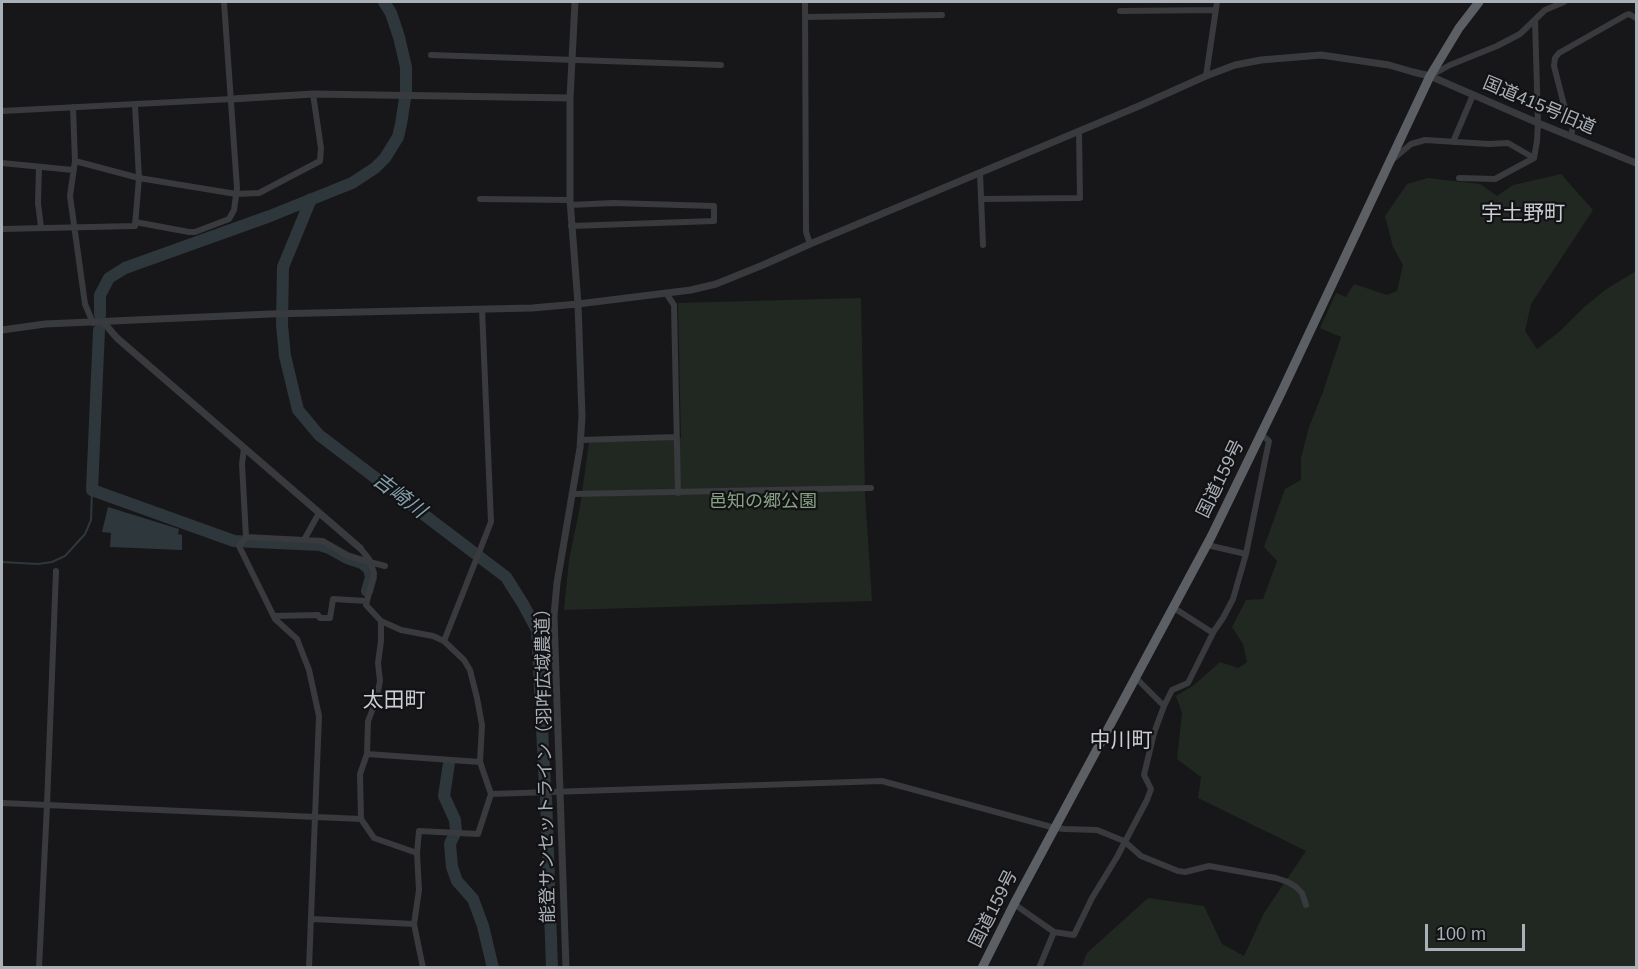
<!DOCTYPE html>
<meta charset="utf-8">
<style>
body{margin:0}
#map{position:relative;width:1638px;height:969px;overflow:hidden;background:#171719;font-family:Arial,sans-serif}
canvas{display:block}
.frame{position:absolute;inset:0;border:3px solid #aab0b7;pointer-events:none}
.scale{position:absolute;left:1425px;top:924px;width:100px;height:27px;box-sizing:border-box;border:3px solid #aab0b7;border-top:0;padding-left:8px;font-size:18px;line-height:21px;white-space:nowrap;color:#aab0b7;-webkit-text-stroke:4px #121214;paint-order:stroke}
</style>
<div id="map">
<canvas width="1638" height="969"></canvas>
<div class="frame"></div>
<div class="scale">100 m</div>
</div>
<script>
const ctx = document.querySelector('canvas').getContext('2d');
ctx.lineJoin = 'round';
function fillPath(path, color) { ctx.fillStyle = color; ctx.fill(path, 'evenodd'); }
const poly = rows => new Path2D(rows.map(r => 'M' + r).join(''));
function stroke(path, color, width, dash) { ctx.strokeStyle = color; ctx.lineWidth = width; ctx.lineCap = dash ? 'butt' : 'round'; ctx.setLineDash(dash || []); ctx.stroke(path); }
function label(font, color, halo, rows, align = 'center') {
  ctx.font = font + ' Arial,"Noto Sans JP",sans-serif'; ctx.lineWidth = 4.5; ctx.setLineDash([]); ctx.textBaseline = 'middle'; ctx.strokeStyle = halo; ctx.fillStyle = color; for (const [text, x, y, turn = 0] of rows) {
    ctx.save(); ctx.translate(x, y); ctx.rotate((+turn || 0) * Math.PI / 180); ctx.textAlign = isNaN(turn) ? turn : align; if (halo) ctx.strokeText(text, 0, 0); ctx.fillText(text, 0, 0); ctx.restore();
  }
}
const green = poly([
 [1561,174,1593,210,1531,304,1525,331,1537,349,1559,332,1582,309,1605,290,1636,271,1636,967,1081,968,1087,953,1148,898,1204,906,1222,944,1244,956,1264,913,1306,851,1198,798,1201,777,1177,759,1182,713,1176,696,1194,685,1220,662,1238,668,1247,662,1243,644,1232,627,1246,600,1263,599,1277,561,1264,547,1285,489,1301,480,1301,458,1309,427,1323,392,1341,337,1320,328,1325,317,1336,293,1346,297,1354,284,1387,295,1397,291,1403,265,1393,247,1385,216,1407,184,1428,178,1480,184,1497,196,1513,185],
 [861,298,865,494,872,601,564,610,569,560,580,507,589,442,681,438,678,303]
]);
const water = poly([
 [108,507,179,529,178,534,182,535,182,550,110,547,111,533,102,532]
]);
const stream = poly([
 [2,562,38,564,52,562,65,556,85,534,91,520,92,490]
]);
const river = poly([
 [311,199,283,267,282,325,285,356,298,410,319,435,506,577,523,604,537,630,545,787],
 [100,315,100,295,109,278,125,268,270,216,352,183,375,168,385,158,398,137,401,124,406,92,406,67,399,37,391,13,384,2],
 [99,330,92,490,234,541,320,545,329,548,347,558,362,563,369,569,371,577,367,591],
 [449,763,444,796,455,820,456,831,450,844,452,867,457,881,473,899,483,926,493,968],
 [546,798,552,968]
]);
const minor = poly([
 [805,2,806,232,810,244],
 [1120,11,1216,10],
 [805,17,942,15],
 [431,55,721,65],
 [1432,75,1450,65,1497,46,1520,34,1545,10,1564,2],
 [1206,76,1217,2],
 [73,107,75,161,70,196,85,304,93,323],
 [2,111,232,99],
 [1571,136,1573,127,1571,117,1564,105,1554,66,1555,58,1559,53,1626,15,1629,14,1636,18],
 [1453,142,1473,95],
 [1392,160,1411,144,1425,140,1489,144,1508,143,1534,158],
 [75,161,139,178,236,194,259,193,320,161,321,148,313,94],
 [2,163,73,170],
 [39,167,38,203,41,227],
 [980,173,983,245],
 [1459,178,1495,179,1534,158,1537,141,1538,123,1535,20],
 [480,199,570,200],
 [981,199,1080,198,1079,131],
 [570,205,613,203,714,206,714,221,571,226],
 [135,222,189,232,195,232,229,219,234,210,237,188,224,2],
 [2,229,135,226,139,178,135,105],
 [666,293,674,305,678,493],
 [580,440,676,437],
 [244,448,242,464,246,537,239,546,275,619,297,639,309,670,319,716,309,968],
 [572,494,871,488],
 [246,537,304,540,319,513],
 [304,540,323,541,347,556,385,566],
 [1207,545,1246,554],
 [360,548,369,559,374,573,366,605,381,621,401,630,433,636,444,641,464,660,470,670,477,698,482,725,480,762,491,794,882,781,1055,828,1065,829,1097,830,1124,841,1141,856,1178,871,1185,872,1209,866,1276,878,1288,882,1296,887,1302,893,1306,905],
 [1174,608,1213,633],
 [274,616,318,615,320,618,330,618,333,599,367,601],
 [381,621,381,641,378,663,380,681,376,701,368,721,367,754,360,774,361,819,374,838,417,853,419,890,414,924,423,968],
 [444,641,491,522,482,309],
 [1136,678,1164,706],
 [367,754,480,762],
 [2,803,361,819],
 [417,853,419,831,478,834,491,794],
 [1014,904,1054,932],
 [312,919,414,924],
 [39,968,47,805,56,571],
 [1039,968,1054,932,1074,935,1092,898,1117,857,1147,800,1151,789,1144,775,1154,733,1164,706,1172,690,1188,683,1214,631,1223,618,1233,599,1246,554,1269,441,1262,435]
]);
const tertiary = poly([
 [232,99,313,94,570,98],
 [104,323,117,338,360,548],
 [2,330,45,324,271,314,532,308,578,304,691,290,716,284,763,265,810,244,1139,106,1206,76,1235,65,1261,60,1321,55,1389,65,1413,72,1430,76,1538,123,1636,163],
 [566,968,554,616,557,583,580,448,582,416,578,304,570,200,570,98,575,2]
]);
const trunk = poly([
 [982,968,1014,904,1211,537,1282,391,1430,76,1459,28,1479,2]
]);
const streetNames = [
 ["国道415号旧道",1539,106,23],
 ["国道159号",1221,479,-64],
 ["能登サンセットライン（羽咋広域農道）",546,761,-91],
 ["国道159号",994,909,-63]
];
const parkNames = [
 ["邑知の郷公園",763,502]
];
const waterNames = [
 ["吉崎川",399,496,37]
];
const quarterNames = [
 ["宇土野町",1523,214],
 ["太田町",394,701],
 ["中川町",1121,741]
];
fillPath(green, '#212821');
fillPath(water, '#2e373c');
stroke(stream, '#2e373c', 2);
stroke(river, '#2e373c', 12);
stroke(minor, '#383a3d', 6);
stroke(tertiary, '#383a3d', 7);
stroke(trunk, '#5c6065', 9);
label('18px', '#aab0b7', '#121214', streetNames);
label('18px', '#85a182', '#121214', parkNames);
label('italic 20px', '#84a1b0', '#121214', waterNames);
label('21px', '#cbced4', '#121214', quarterNames);
</script>
